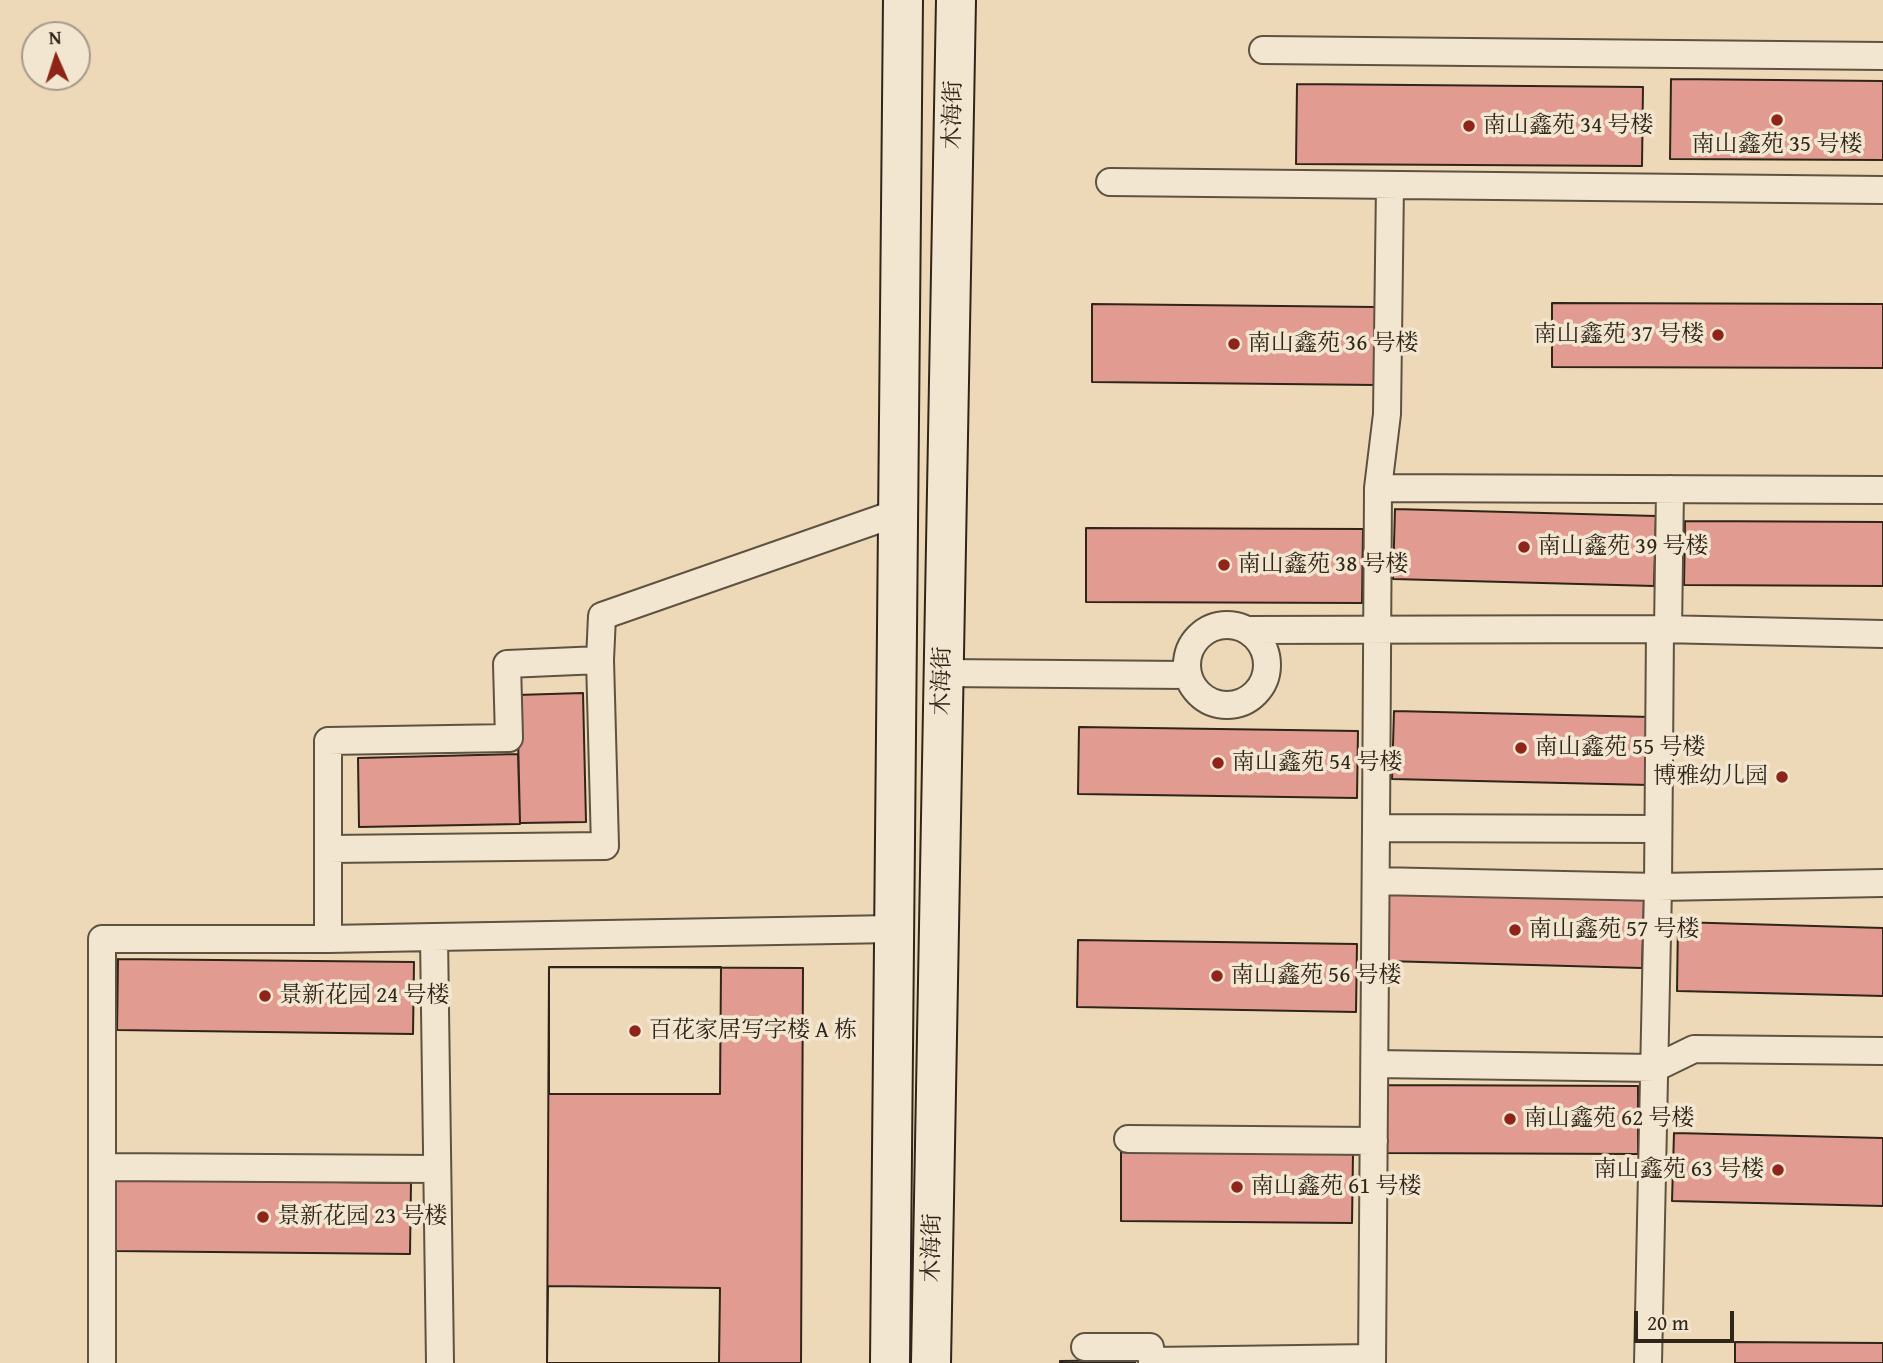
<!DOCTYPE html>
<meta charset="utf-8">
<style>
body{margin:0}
#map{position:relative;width:1883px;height:1363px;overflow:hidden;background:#edd9b8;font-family:"Gentium Book Plus",serif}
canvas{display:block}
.north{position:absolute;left:21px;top:21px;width:70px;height:70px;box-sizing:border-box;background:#f3e6d1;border:2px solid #a59987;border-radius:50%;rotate:357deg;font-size:19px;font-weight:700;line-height:28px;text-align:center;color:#2f2518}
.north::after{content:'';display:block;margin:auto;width:24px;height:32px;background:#8f2418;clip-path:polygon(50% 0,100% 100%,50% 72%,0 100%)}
.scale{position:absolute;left:1634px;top:1311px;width:100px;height:32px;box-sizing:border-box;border:4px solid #2f2518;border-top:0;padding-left:9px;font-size:21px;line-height:24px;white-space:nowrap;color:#2f2518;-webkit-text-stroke:5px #f3e6d1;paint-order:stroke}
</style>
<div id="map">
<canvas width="1883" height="1363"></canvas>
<div class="north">N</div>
<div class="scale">20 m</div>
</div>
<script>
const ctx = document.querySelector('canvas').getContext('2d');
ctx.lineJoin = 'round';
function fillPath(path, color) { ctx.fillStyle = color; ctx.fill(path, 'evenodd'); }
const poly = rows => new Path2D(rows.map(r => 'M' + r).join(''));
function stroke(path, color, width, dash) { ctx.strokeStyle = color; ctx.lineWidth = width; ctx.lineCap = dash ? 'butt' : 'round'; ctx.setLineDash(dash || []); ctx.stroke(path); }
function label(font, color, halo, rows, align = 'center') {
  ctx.font = font + ' "Gentium Book Plus","Noto Serif SC",serif'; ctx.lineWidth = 7; ctx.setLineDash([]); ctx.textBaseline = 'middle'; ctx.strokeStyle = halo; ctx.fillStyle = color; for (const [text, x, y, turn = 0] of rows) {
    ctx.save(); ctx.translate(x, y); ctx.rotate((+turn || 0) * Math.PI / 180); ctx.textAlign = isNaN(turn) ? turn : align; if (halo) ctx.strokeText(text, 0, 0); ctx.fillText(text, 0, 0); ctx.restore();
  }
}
const building = poly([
 [1671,79,1883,81,1883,160,1670,159,1671,79],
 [1297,84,1643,87,1642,166,1296,164,1297,84],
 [1552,303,1883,304,1883,368,1552,367,1552,303],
 [1092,304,1376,307,1376,385,1092,382,1092,304],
 [1395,509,1656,516,1654,586,1393,579,1395,509],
 [1685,521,1883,522,1883,586,1684,585,1685,521],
 [1086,528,1363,529,1362,603,1086,602,1086,528],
 [583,693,586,822,520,823,517,695,583,693],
 [1394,711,1651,717,1649,785,1392,779,1394,711],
 [1079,727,1358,731,1357,798,1078,794,1079,727],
 [518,754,520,824,359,827,358,758,518,754],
 [1387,893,1644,900,1642,968,1385,961,1387,893],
 [1678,922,1883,928,1883,996,1677,991,1678,922],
 [1078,940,1357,944,1356,1012,1077,1007,1078,940],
 [118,959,414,962,413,1034,117,1030,118,959],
 [549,967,803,968,801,1363,547,1363,549,967],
 [549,967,721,967,720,1094,549,1094,549,967],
 [1382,1085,1638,1086,1638,1154,1381,1153,1382,1085],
 [1674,1133,1883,1138,1883,1206,1672,1201,1674,1133],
 [1121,1152,1353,1154,1352,1223,1121,1221,1121,1152],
 [115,1179,411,1183,410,1254,115,1251,115,1179],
 [548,1286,720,1288,719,1363,547,1363,548,1286],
 [1735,1342,1883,1343,1883,1363,1735,1363,1735,1342],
 [1135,1360,1135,1363,1060,1363,1060,1361,1135,1360]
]);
const street = poly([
 [1263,50,1883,56],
 [1110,182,1883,190],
 [1378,488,1883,490],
 '1187 665a40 40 0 1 1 80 0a40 40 0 1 1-80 0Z',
 [1660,629,1658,887,1883,883],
 [1247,630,1660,629,1883,634],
 [1668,630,1670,489],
 [943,673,1188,675],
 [1376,828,1378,488,1387,414,1390,185],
 [329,849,605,846,600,660],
 [1376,881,1658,887,1648,1363],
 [434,937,893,929],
 [1375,1064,1655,1068,1694,1049,1883,1051],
 [1128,1139,1374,1141],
 [102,1167,437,1169],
 [1085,1347,1150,1347,1152,1361,1372,1358],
 [102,1363,102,939,328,939],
 [440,1363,434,937,328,939,328,741,509,738,507,664,600,660,602,616,897,513],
 [1372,1363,1376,828,1657,829]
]);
const secondary = poly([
 [890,1363,903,0],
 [931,1363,956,0]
]);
const markers = [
 [1777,120,7,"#8f2418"],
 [1469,126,7,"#8f2418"],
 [1718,335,7,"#8f2418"],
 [1234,344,7,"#8f2418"],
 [1524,547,7,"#8f2418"],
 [1224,565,7,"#8f2418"],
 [1521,748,7,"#8f2418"],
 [1218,763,7,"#8f2418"],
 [1782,777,7,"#8f2418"],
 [1515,930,7,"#8f2418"],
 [1217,976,7,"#8f2418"],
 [265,996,7,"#8f2418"],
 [635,1031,7,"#8f2418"],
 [1510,1119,7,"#8f2418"],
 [1778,1170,7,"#8f2418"],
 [1237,1187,7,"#8f2418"],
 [263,1217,7,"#8f2418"]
];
const streetNames = [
 ["木海街",954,115,-89],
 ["木海街",943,681,-89],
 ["木海街",933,1248,-89]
];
const poiNames = [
 ["南山鑫苑 34 号楼",1483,126],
 ["南山鑫苑 35 号楼",1777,145,"center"],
 ["南山鑫苑 37 号楼",1704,335,"right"],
 ["南山鑫苑 36 号楼",1248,344],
 ["南山鑫苑 39 号楼",1538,547],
 ["南山鑫苑 38 号楼",1238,565],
 ["南山鑫苑 55 号楼",1535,748],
 ["南山鑫苑 54 号楼",1232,763],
 ["博雅幼儿园",1768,777,"right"],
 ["南山鑫苑 57 号楼",1529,930],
 ["南山鑫苑 56 号楼",1231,976],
 ["景新花园 24 号楼",279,996],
 ["百花家居写字楼 A 栋",649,1031],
 ["南山鑫苑 62 号楼",1524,1119],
 ["南山鑫苑 63 号楼",1764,1170,"right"],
 ["南山鑫苑 61 号楼",1251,1187],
 ["景新花园 23 号楼",277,1217]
];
fillPath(building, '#e29b90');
stroke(building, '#2f2518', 2);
stroke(street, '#5e5240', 30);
stroke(secondary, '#2f2518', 42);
stroke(street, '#f3e6d1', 26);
stroke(secondary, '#f3e6d1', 38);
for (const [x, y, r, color] of markers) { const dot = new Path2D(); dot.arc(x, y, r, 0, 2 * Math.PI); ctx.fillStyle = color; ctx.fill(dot); stroke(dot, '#f3e6d1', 2.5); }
label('23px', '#2f2518', '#f3e6d1', streetNames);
label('23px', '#2f2518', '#f3e6d1', poiNames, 'left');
</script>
